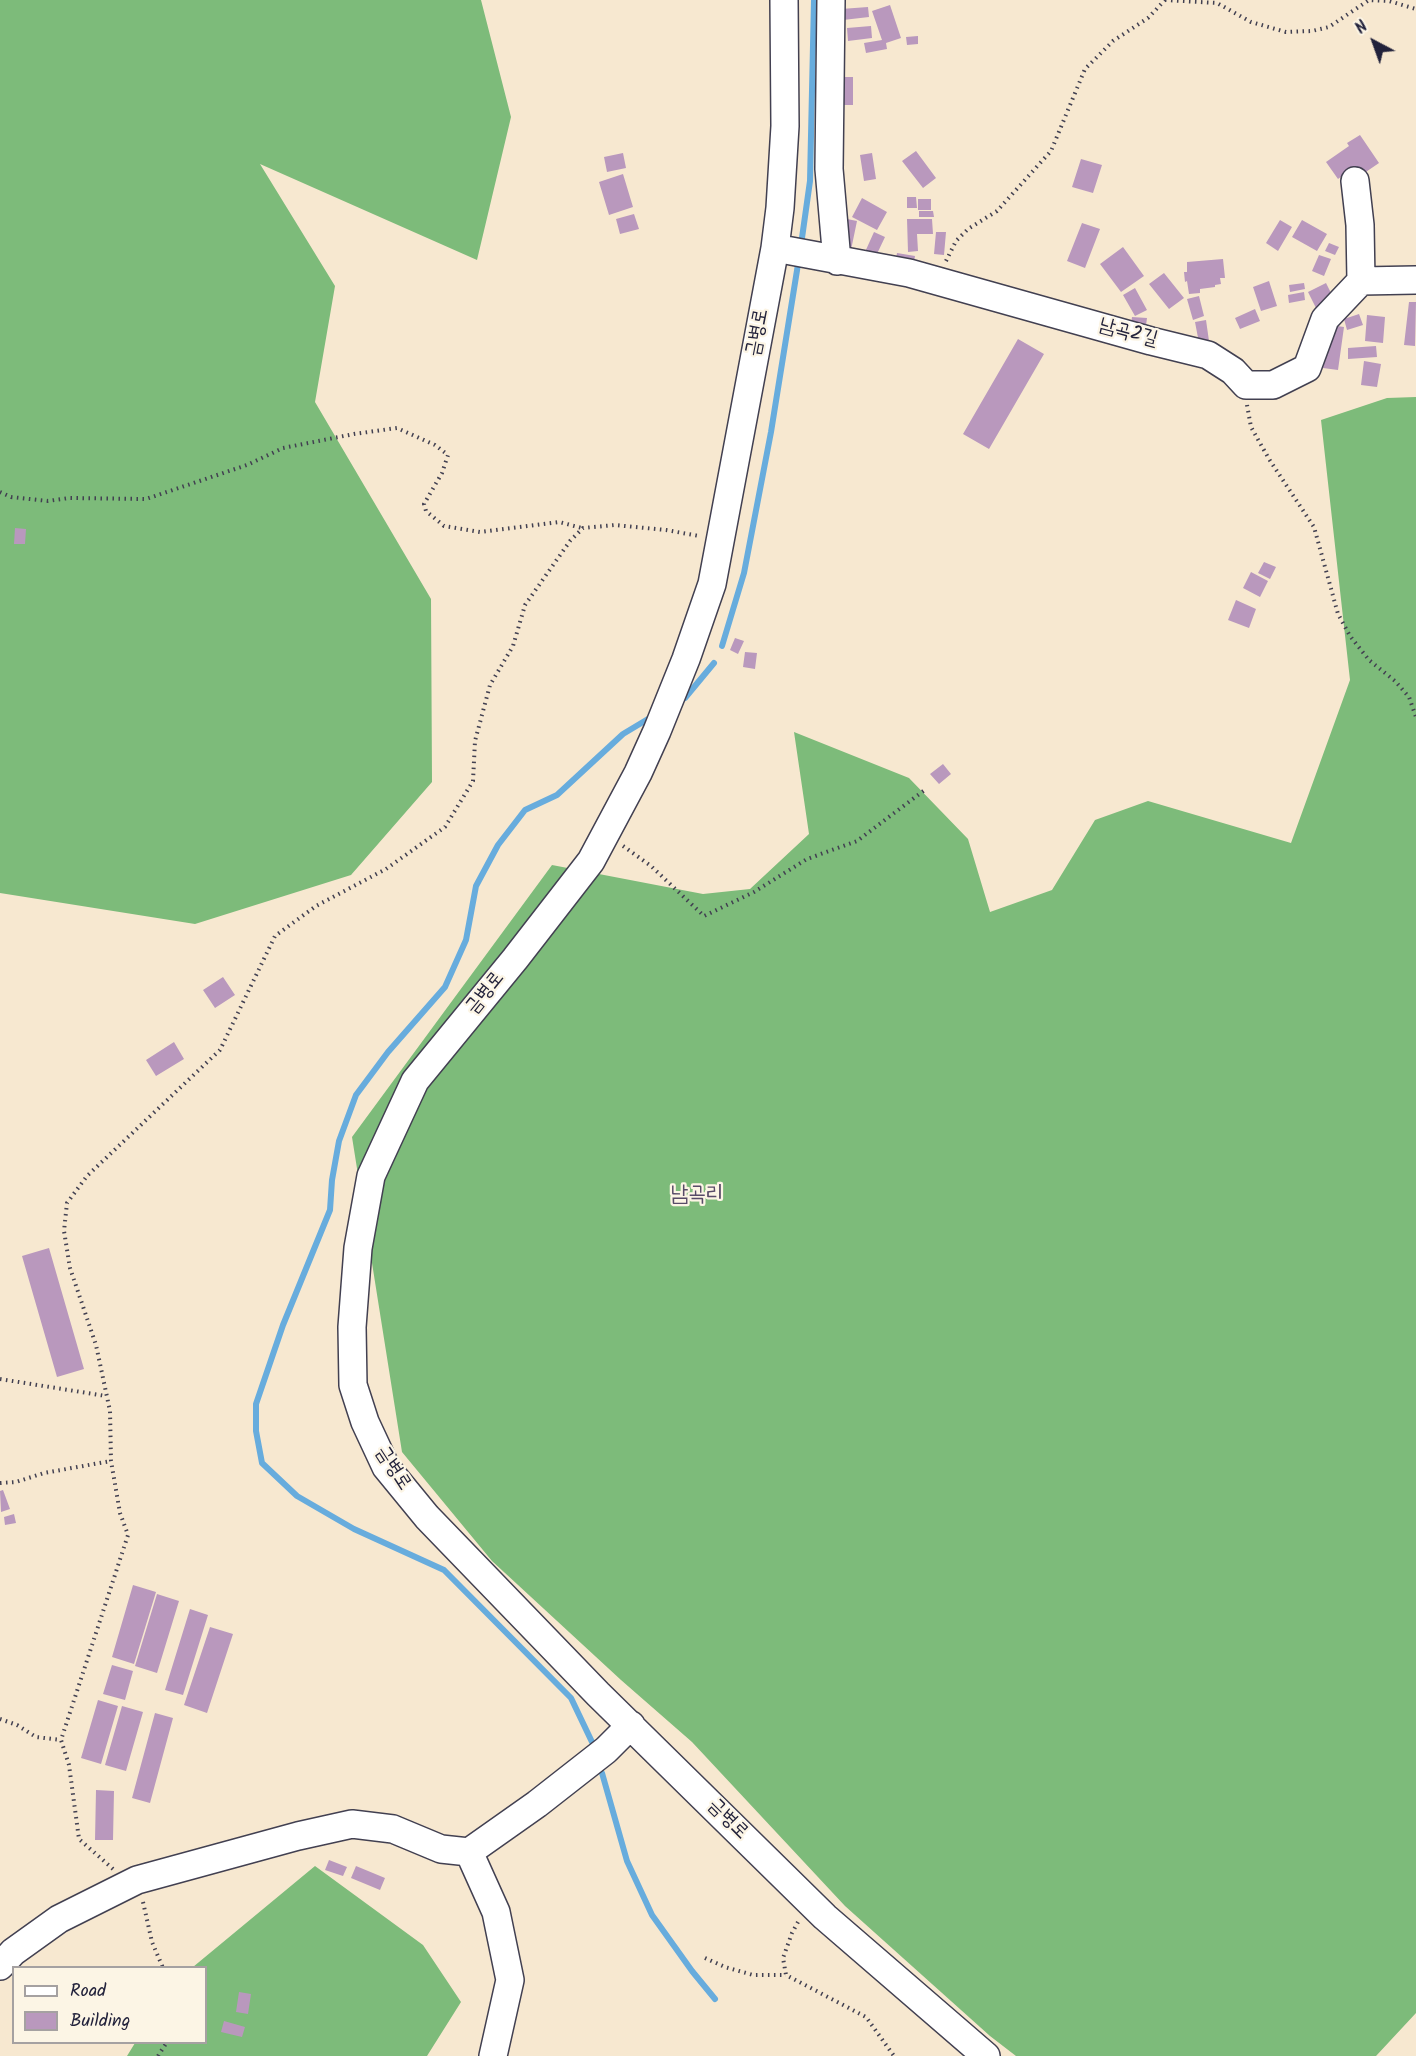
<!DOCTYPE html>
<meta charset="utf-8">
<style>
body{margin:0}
#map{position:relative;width:1416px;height:2056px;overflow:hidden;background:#f7e8d0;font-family:Kalam,sans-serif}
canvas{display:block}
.legend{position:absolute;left:12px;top:1966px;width:195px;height:78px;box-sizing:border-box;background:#fcf5e5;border:2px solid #a5a1a1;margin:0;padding:8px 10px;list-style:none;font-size:18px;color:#22223b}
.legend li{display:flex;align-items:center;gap:12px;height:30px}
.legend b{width:30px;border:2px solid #a5a1a1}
.north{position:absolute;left:1344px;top:12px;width:60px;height:60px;-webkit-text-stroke:4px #fcf5e5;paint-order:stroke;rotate:319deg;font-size:16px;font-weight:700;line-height:24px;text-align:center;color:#22223b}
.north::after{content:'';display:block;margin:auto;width:21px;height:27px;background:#22223b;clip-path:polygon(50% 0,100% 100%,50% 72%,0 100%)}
</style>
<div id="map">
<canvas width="1416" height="2056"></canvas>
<ul class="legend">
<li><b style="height:8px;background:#fff"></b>Road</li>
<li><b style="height:16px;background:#b998bd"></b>Building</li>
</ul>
<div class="north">N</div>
</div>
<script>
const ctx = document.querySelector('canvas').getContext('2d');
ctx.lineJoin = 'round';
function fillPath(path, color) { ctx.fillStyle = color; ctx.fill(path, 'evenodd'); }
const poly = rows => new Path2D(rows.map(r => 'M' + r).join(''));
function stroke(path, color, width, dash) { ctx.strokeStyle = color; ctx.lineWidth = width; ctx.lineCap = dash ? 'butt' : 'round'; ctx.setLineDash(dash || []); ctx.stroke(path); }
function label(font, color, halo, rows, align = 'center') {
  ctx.font = font + ' Kalam,"Poor Story",sans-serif'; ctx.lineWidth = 4.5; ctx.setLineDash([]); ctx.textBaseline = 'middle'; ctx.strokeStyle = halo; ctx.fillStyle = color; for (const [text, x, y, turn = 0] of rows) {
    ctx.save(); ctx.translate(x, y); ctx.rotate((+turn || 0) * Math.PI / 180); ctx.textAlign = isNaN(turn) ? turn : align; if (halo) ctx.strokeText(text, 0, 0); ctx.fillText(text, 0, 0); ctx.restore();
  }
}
const forest = poly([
 [0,0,481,0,511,117,477,260,260,164,335,286,315,402,431,599,432,782,351,875,195,924,0,893],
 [1416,397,1416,2013,1376,2056,1016,2056,990,2036,845,1906,692,1742,621,1680,492,1561,402,1452,352,1137,552,865,703,894,750,889,809,834,794,732,909,778,968,839,990,912,1052,890,1095,820,1148,801,1291,843,1350,680,1321,420,1387,398],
 [315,1866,423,1945,461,2002,427,2056,127,2056,135,2043,206,2042,206,1968,193,1967]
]);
const stream = poly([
 [801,245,810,181,814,0],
 [722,646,744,573,771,432,799,258],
 [678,702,685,698,714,663],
 [592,1742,571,1698,444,1570,354,1529,297,1496,262,1463,256,1431,256,1404,283,1325,330,1210,332,1180,339,1141,356,1095,388,1052,445,987,466,940,476,886,498,845,525,810,557,795,623,734,653,716],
 [602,1773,627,1861,652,1915,692,1971,715,1999]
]);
const building = poly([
 [890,5,901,38,886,43,887,49,866,53,864,43,882,40,872,11],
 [868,7,869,17,843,20,841,9],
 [871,26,872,38,848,41,847,28],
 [918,36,918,44,907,45,906,37],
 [841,77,853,77,853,105,841,105],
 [1360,135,1379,163,1357,178,1351,169,1338,179,1326,162,1349,146,1347,143],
 [916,151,936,178,923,188,902,161],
 [623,153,626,168,607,172,604,157],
 [872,153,876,179,864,181,860,155],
 [1081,159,1102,165,1093,193,1072,187],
 [623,174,633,207,609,215,599,182],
 [907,197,916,197,917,208,907,208],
 [862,198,887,212,877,230,852,217],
 [918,199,931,199,931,210,918,210],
 [919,211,933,211,934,217,919,217],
 [634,214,639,229,620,234,616,219],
 [847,219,857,221,851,250,841,248],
 [907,219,932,219,933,234,917,234,918,251,908,252],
 [1280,220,1292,227,1278,251,1266,243],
 [1302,220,1327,234,1317,251,1292,237],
 [1082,223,1100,229,1085,268,1067,261],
 [874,232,885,237,876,256,865,252],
 [936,232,946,232,944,255,934,254],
 [1329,243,1339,247,1335,255,1325,251],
 [1123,247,1144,276,1121,292,1100,264],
 [897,253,915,256,913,268,895,265],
 [1319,255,1331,259,1324,276,1312,271],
 [1223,259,1225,278,1220,278,1221,284,1215,285,1215,287,1200,289,1200,293,1189,294,1187,281,1185,282,1184,272,1187,272,1187,262],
 [1164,273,1184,298,1169,309,1149,284],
 [1269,281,1277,306,1261,311,1253,287],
 [1304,283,1305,289,1290,292,1289,285],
 [1326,283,1336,303,1318,312,1308,292],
 [1135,288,1147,310,1135,316,1123,295],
 [1304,292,1305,300,1289,303,1288,295],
 [1199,296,1204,316,1193,320,1187,299],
 [1409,302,1416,302,1415,346,1404,345],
 [1255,309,1260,321,1240,329,1235,318],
 [1359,314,1363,325,1347,330,1344,319],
 [1367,315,1385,317,1383,343,1365,341],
 [1132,317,1147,318,1145,333,1130,331],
 [1206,320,1209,341,1199,343,1195,322],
 [1330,325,1344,327,1338,370,1323,368],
 [1018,339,1044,354,989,449,963,434],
 [1376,346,1377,357,1348,359,1348,348],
 [1364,361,1381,364,1377,387,1361,385],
 [15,528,26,529,25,544,14,544],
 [1264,562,1276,567,1270,579,1258,573],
 [1251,572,1268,581,1260,597,1243,588],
 [1236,600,1256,609,1249,628,1228,620],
 [735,638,744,641,738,654,730,650],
 [745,652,757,653,755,669,743,667],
 [943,764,951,774,939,784,930,774],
 [223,977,235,995,215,1008,203,990],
 [174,1042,184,1059,156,1076,146,1060],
 [49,1248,84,1369,57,1377,22,1256],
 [3,1490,10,1509,1,1512,0,1491],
 [14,1514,16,1523,5,1525,4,1517],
 [133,1585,156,1592,134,1664,112,1657],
 [157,1594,179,1601,157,1673,135,1666],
 [190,1609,208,1615,183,1695,165,1690],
 [210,1627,233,1634,207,1713,184,1705],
 [112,1665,133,1671,125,1700,103,1694],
 [98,1700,118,1706,101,1764,81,1758],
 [122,1706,143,1712,126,1771,105,1765],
 [155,1713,173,1718,150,1803,132,1798],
 [96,1790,114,1791,113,1840,95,1840],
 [329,1860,347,1867,343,1876,325,1870],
 [356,1866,385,1878,380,1890,351,1878],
 [239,1992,251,1994,248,2014,236,2012],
 [224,2021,245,2027,242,2037,221,2032]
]);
const path = poly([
 [1165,0,1217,3,1251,22,1286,32,1312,31,1329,27,1369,0,1389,1,1416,9],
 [946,261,956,241,968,229,997,211,1051,151,1085,69,1113,41,1148,18,1165,0],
 [1247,405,1251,427,1269,459,1314,527,1338,614,1350,636,1369,660,1395,681,1409,697,1416,717],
 [0,492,11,497,48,501,69,498,146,499,247,465,283,448,354,434,397,428,435,445,448,455,442,473,424,504,426,511,444,526,480,532,559,522,582,528],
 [623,846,651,866,704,916,754,892,807,859,857,841,926,789],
 [0,1379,106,1396],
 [0,1483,16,1482,44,1473,111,1461],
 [0,1719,17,1725,36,1737,61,1740],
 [113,1869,79,1839,69,1765,61,1740,128,1535,120,1513,111,1461,110,1411,96,1345,70,1268,64,1231,67,1203,87,1176,220,1050,275,936,316,906,386,869,445,827,473,781,475,741,490,685,513,646,525,605,570,541,583,528,615,525,666,530,699,536],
 [143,1902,152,1942,163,1968],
 [798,1922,792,1933,783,1958,786,1975,866,2017,894,2056],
 [705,1958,725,1967,753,1975,786,1975],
 [158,2056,167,2042]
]);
const minor = poly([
 [784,0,785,126,780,208,775,248,712,584,686,659,657,731,638,773,591,861,515,959,415,1081,371,1176,358,1248,352,1327,353,1385,365,1422,386,1467,427,1517,598,1694,825,1917,986,2056],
 [831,0,829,169,837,261],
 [1355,181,1360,225,1361,281],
 [775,248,909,273,1151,341,1208,355,1233,371,1246,385,1273,385,1307,368,1325,319,1361,281],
 [1361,281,1416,280],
 [469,1852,496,1912,510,1980,493,2056],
 [0,1966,13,1952,59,1919,137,1880,298,1836,352,1824,393,1829,441,1849,469,1852,537,1804,606,1750,631,1725]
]);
const streetNames = [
 ["금병로",759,333,-79],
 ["남곡2길",1128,334,15],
 ["금병로",486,994,-51],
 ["금병로",392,1469,57],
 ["금병로",727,1820,45]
];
const quarterNames = [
 ["남곡리",697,1196]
];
fillPath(forest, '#7dbb7a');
stroke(stream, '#67acdd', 6);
fillPath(building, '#b998bd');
stroke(minor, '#424051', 30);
stroke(path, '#424051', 4, [1.5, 4.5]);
stroke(minor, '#fff', 27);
label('20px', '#22223b', '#fcf5e5', streetNames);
label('22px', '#574b68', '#fcf5e5', quarterNames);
</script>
